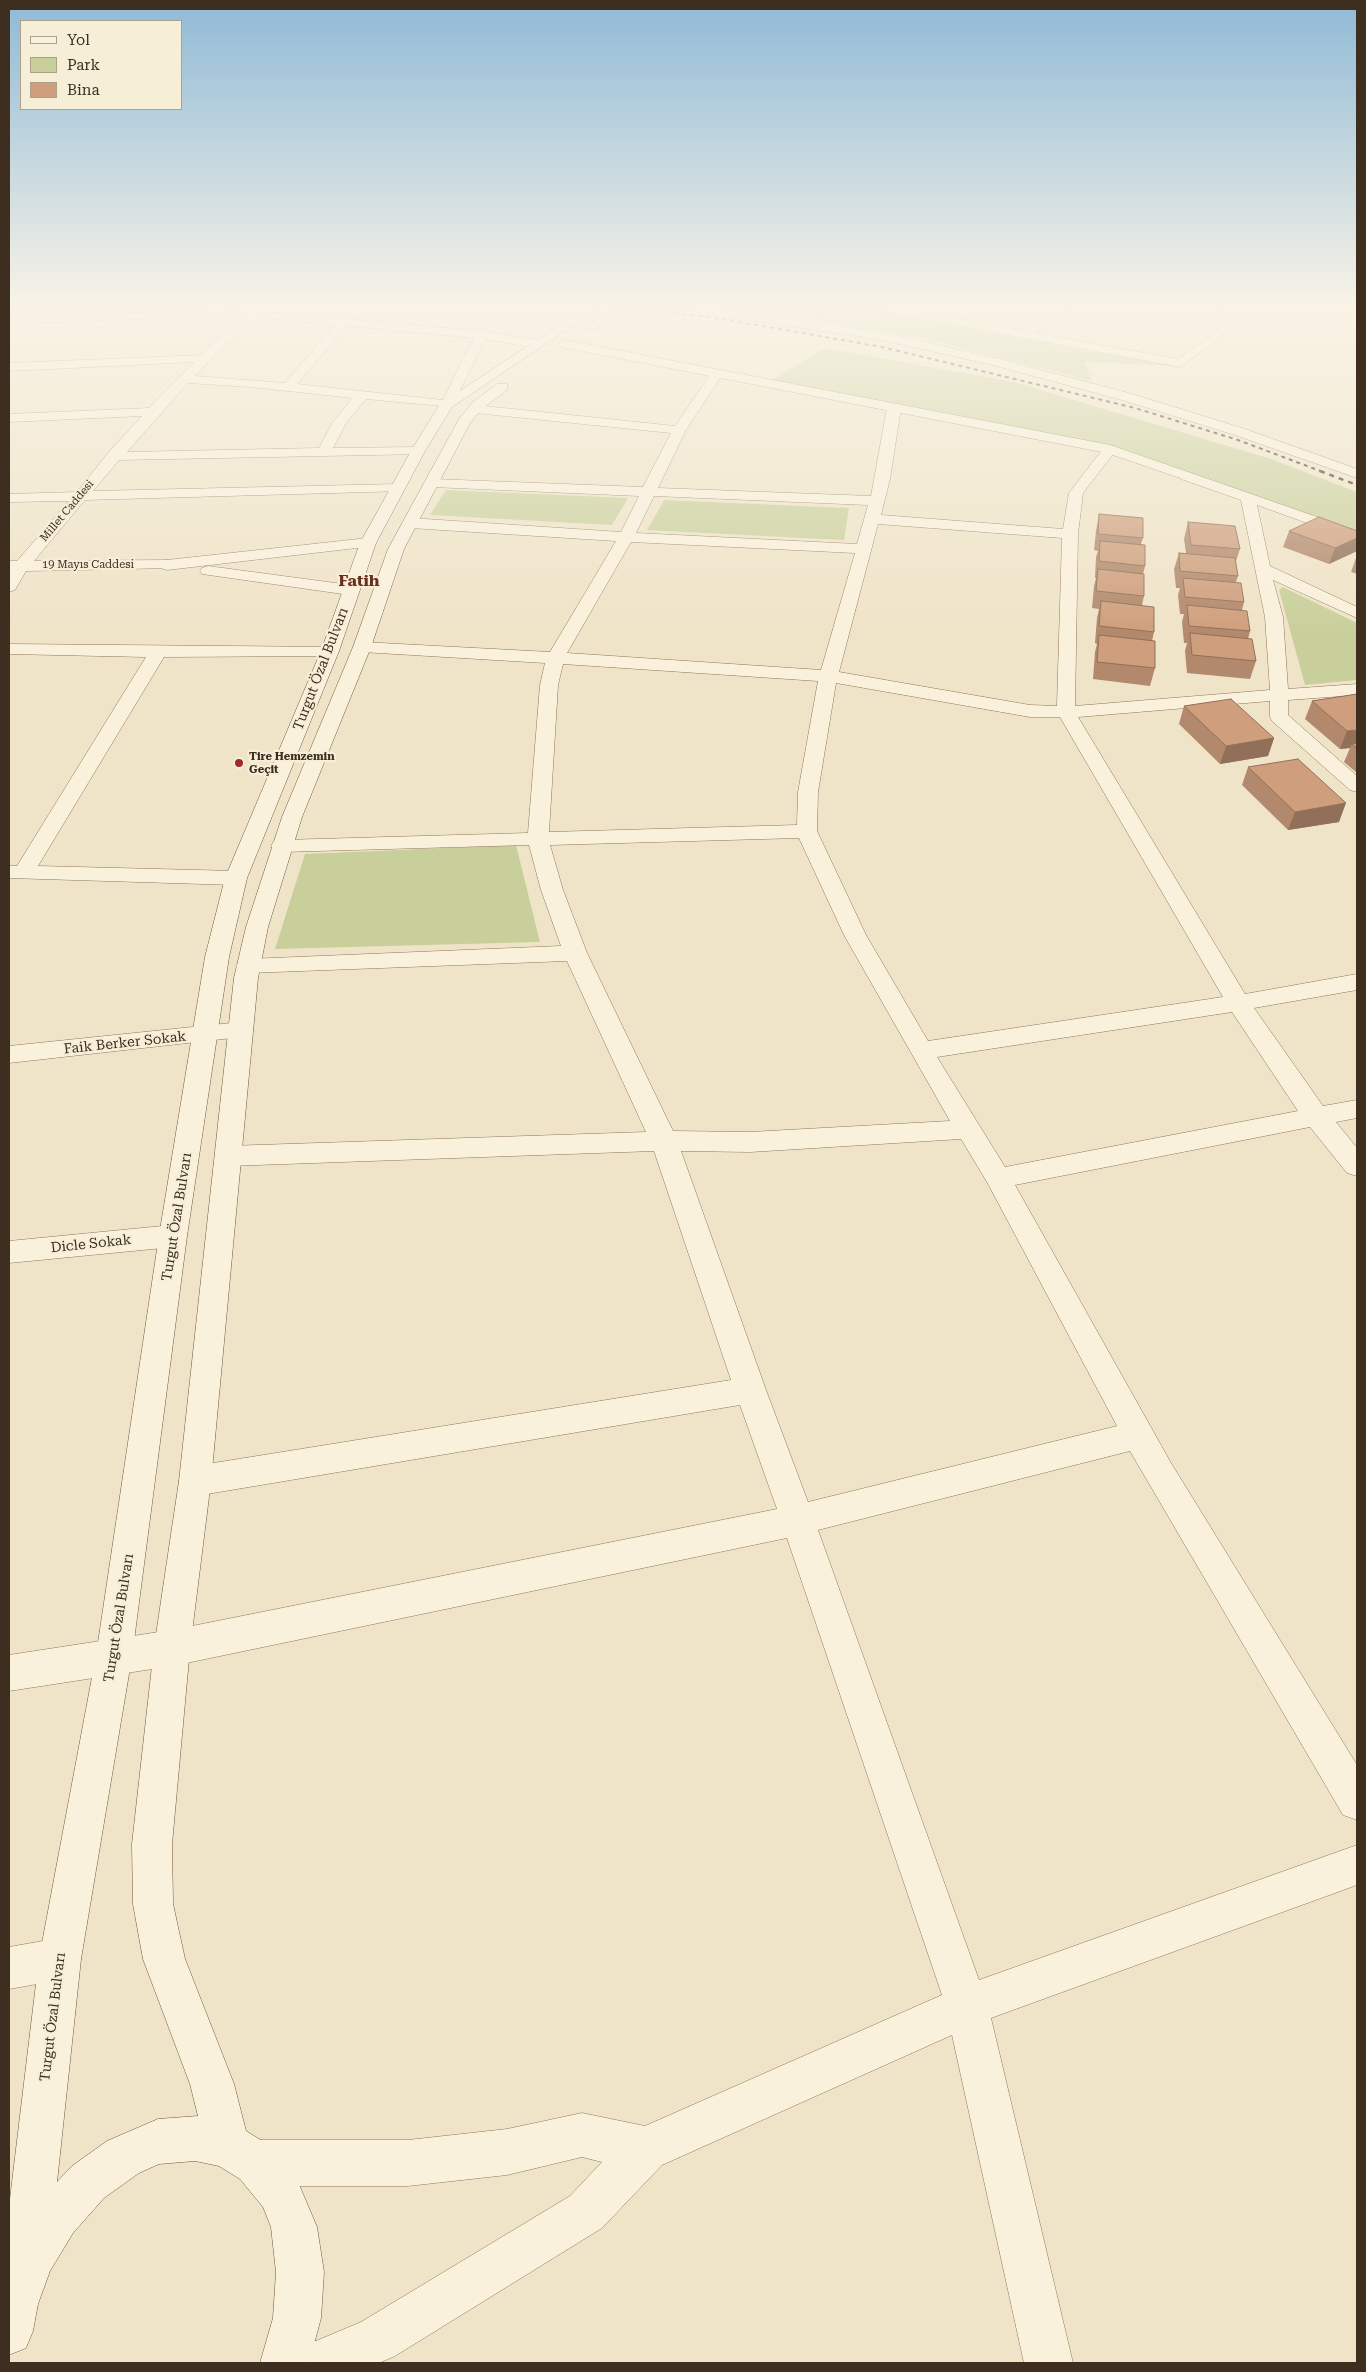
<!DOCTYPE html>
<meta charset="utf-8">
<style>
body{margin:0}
#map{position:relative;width:1366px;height:2372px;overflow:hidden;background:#f0e4c8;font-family:"Roboto Serif",serif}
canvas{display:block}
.frame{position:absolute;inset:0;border:10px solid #3d2e20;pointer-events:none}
.legend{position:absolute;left:20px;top:20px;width:162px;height:90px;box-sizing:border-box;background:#f7eed8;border:1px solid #ada18e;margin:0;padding:6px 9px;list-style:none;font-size:15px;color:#3d2e20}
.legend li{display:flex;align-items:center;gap:10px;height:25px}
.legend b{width:25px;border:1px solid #ada18e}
</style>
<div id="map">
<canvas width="1366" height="2372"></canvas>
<div class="frame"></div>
<ul class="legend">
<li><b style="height:6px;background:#faf1dc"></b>Yol</li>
<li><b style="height:14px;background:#c9cf9b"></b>Park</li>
<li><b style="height:14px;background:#cf9f7d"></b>Bina</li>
</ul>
</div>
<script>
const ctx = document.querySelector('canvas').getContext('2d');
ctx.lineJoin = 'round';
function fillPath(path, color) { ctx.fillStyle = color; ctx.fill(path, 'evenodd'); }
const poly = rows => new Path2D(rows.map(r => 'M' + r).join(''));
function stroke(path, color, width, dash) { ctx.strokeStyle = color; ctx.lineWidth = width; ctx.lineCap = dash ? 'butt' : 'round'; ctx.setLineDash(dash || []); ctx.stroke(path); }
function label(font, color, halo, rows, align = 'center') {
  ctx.font = font + ' "Roboto Serif",serif'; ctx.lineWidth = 4.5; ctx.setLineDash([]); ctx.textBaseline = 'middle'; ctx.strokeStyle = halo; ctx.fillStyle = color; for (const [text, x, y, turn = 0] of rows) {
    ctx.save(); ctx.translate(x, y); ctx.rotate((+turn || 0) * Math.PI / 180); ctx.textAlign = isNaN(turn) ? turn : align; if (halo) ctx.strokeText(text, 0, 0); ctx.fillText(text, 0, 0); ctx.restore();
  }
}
const green = poly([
 [9,301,247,301,246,305,9,317],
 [679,301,825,301,1091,352,1182,366,1084,362,1092,381,918,337,782,314],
 [825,348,1014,382,1271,459,1357,492,1357,536,1110,449,766,384],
 [446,490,628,498,612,525,430,515],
 [664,500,849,508,844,540,647,530],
 [1283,587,1357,623,1357,680,1305,685,1279,590],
 [516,845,540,942,275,949,305,854]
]);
const water = poly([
 [57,301,56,308,9,310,9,303,57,301]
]);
const minor = poly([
 [639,301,671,301,881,332,995,358,1132,394,1245,429,1357,469,1357,478,1235,435,1122,400,993,365,881,340,644,304,639,301],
 [838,301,863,301,1021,330,1071,301,1084,301,1034,333,1178,359,1239,315,1189,303,1188,301,1209,301,1246,310,1258,301,1271,301,1180,367,843,304,838,301],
 [235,309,481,331,537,340,543,344,537,348,485,339,452,407,366,399,346,423,333,448,418,447,423,448,425,451,423,454,119,460,93,491,398,484,403,485,405,488,403,491,85,500,34,561,167,560,173,562,175,565,173,568,26,571,15,590,9,592,9,561,17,561,69,501,9,502,9,494,77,492,108,453,142,416,9,422,9,414,149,408,194,362,9,371,9,363,202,355,216,340,250,317,235,315,9,324,9,318,235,309],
 [263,318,335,325,285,383,195,376,224,346,263,318],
 [347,326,474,338,443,400,297,384,347,326],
 [188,383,251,387,353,398,333,422,319,448,127,452,188,383],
 [716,371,722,375,686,430,658,488,871,496,887,408,894,404,901,408,890,479,881,515,1063,529,1069,493,1105,446,1115,446,1117,449,1083,493,1078,534,1075,706,1270,690,1265,617,1241,500,1181,479,1179,476,1181,473,1191,473,1357,531,1357,541,1257,505,1270,566,1357,607,1357,618,1273,580,1283,617,1288,689,1357,684,1357,695,1288,700,1288,715,1357,776,1357,792,1350,790,1272,721,1270,717,1270,701,1078,717,1245,994,1357,974,1357,990,1254,1008,1323,1106,1357,1100,1357,1118,1336,1122,1357,1148,1357,1176,1347,1173,1310,1127,1015,1185,1171,1463,1357,1765,1357,1820,1343,1815,1130,1451,818,1530,979,1980,1357,1845,1357,1885,991,2018,1073,2363,1024,2363,952,2035,662,2165,602,2228,395,2356,379,2363,297,2363,304,2346,361,2322,570,2196,602,2162,582,2157,507,2175,408,2186,256,2186,240,2179,233,2163,240,2147,256,2140,408,2140,507,2129,582,2113,645,2126,942,1995,787,1538,172,1666,9,1691,9,1655,172,1630,777,1509,740,1405,195,1496,183,1491,179,1481,183,1471,195,1466,731,1380,654,1151,228,1166,218,1163,215,1156,218,1149,228,1146,646,1132,567,961,248,973,240,971,236,966,240,961,248,959,561,946,541,890,529,845,282,852,274,851,271,846,274,841,282,840,528,833,540,685,545,663,362,652,356,651,353,647,356,643,362,642,550,652,616,541,410,528,402,523,410,518,621,532,639,496,432,487,425,483,432,479,643,487,671,433,475,413,468,409,475,405,675,426,712,372,716,371],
 [654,496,868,505,857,544,636,533,654,496],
 [878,524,1062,538,1057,706,1030,705,839,672,878,524],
 [631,542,855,553,821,670,567,653,631,542],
 [563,664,818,681,798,792,797,825,549,832,558,685,563,664],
 [836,683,1030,717,1060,717,1223,997,928,1041,866,935,817,831,818,792,836,683],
 [799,838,844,935,950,1121,750,1132,673,1131,587,953,563,890,550,845,799,838],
 [1232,1012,1298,1111,1005,1167,937,1057,1232,1012],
 [961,1139,987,1182,1117,1426,808,1502,766,1390,681,1151,750,1152,961,1139],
 [9,644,336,647,339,651,336,655,330,656,164,657,38,866,236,871,244,873,247,878,244,883,236,885,9,878,9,866,17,866,146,657,9,654,9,644],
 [241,1022,250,1024,253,1030,250,1036,9,1063,9,1046,241,1022],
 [173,1225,183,1228,187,1236,183,1244,173,1247,9,1263,9,1241,173,1225],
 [60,1938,75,1944,81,1959,75,1974,60,1980,9,1989,9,1947,60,1938]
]);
const tertiary = poly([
 [565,340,1110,445,1191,473,1193,476,1186,480,1107,453,561,347,559,344,565,340],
 [368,538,374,540,376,543,374,546,167,570,161,568,159,565,161,562,167,560,368,538],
 [208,566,350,585,356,586,358,590,356,594,350,595,202,574,200,571,202,568,208,566]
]);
const secondary = poly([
 [596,301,609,301,452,407,425,451,376,543,339,651,247,878,229,957,187,1236,132,1656,81,1959,57,2182,72,2166,107,2141,158,2119,198,2116,190,2084,143,1959,133,1904,132,1844,154,1648,179,1481,234,978,246,927,282,817,353,647,388,549,459,419,473,402,497,384,507,384,508,387,507,390,483,408,470,423,404,549,371,647,302,817,268,927,258,978,211,1481,190,1648,172,1844,173,1904,185,1959,234,2084,246,2131,272,2147,295,2175,317,2227,324,2272,321,2318,309,2363,260,2363,273,2318,276,2272,271,2227,263,2207,240,2179,219,2166,195,2161,159,2164,139,2173,104,2198,73,2233,50,2271,38,2304,33,2331,26,2348,9,2355,9,2207,39,1959,96,1656,159,1236,205,957,225,878,321,651,360,543,411,451,440,404,596,301],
 [621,301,634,301,596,328,588,328,586,326,588,324,621,301]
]);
const railFar1 = poly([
 [580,301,717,318,882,347,1135,408,1238,440,1323,472]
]);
const rail = poly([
 [1320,471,1357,485]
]);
const wall = poly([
 [1099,514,1143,538,1141,544,1145,566,1143,574,1144,596,1142,605,1154,632,1152,641,1155,668,1150,686,1093,679,1095,652,1097,644,1095,643,1097,618,1099,609,1092,608,1094,586,1096,578,1095,578,1096,557,1098,551,1094,550,1096,531],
 [1188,522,1240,549,1236,561,1238,576,1236,582,1244,602,1242,610,1250,631,1248,639,1256,661,1250,679,1187,673,1185,651,1187,643,1184,643,1182,622,1184,614,1180,614,1178,595,1180,588,1176,588,1174,569,1179,553,1186,553,1184,539],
 [1289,531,1357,531,1357,551,1329,564,1283,547],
 [1357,555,1357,574,1351,572],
 [1357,694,1357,773,1344,762,1350,748,1340,749,1305,719,1312,701],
 [1184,706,1274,738,1268,756,1220,764,1179,724],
 [1248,767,1339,822,1288,830,1242,785]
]);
const shadedWall = poly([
 [1357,538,1357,551,1329,564,1335,548],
 [1357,730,1357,747,1352,744,1350,748,1340,749,1347,731],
 [1274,738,1268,756,1220,764,1226,746],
 [1346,803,1339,822,1288,830,1295,812]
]);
const building = poly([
 [1099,514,1143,518,1143,538,1098,534,1099,514],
 [1319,517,1357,531,1357,538,1335,548,1289,531,1319,517],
 [1188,522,1235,526,1240,549,1191,545,1188,522],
 [1100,541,1145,545,1145,566,1099,561,1100,541],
 [1179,553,1235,558,1238,576,1180,571,1179,553],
 [1098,569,1144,574,1144,596,1096,591,1098,569],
 [1183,578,1241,583,1244,602,1185,597,1183,578],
 [1101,601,1154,607,1154,632,1099,626,1101,601],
 [1187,605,1247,611,1250,631,1189,626,1187,605],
 [1190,633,1252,639,1256,661,1192,655,1190,633],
 [1099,635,1155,641,1155,668,1097,662,1099,635],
 [1357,694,1357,730,1347,731,1312,701,1357,694],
 [1231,699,1274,738,1226,746,1184,706,1231,699],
 [1357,743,1357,748,1352,744,1357,743],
 [1298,759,1346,803,1295,812,1248,767,1298,759]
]);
const markers = [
 [239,763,5,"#9e2a2b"]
];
const farStreetnames = [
 ["Millet Caddesi",67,511,-50],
 ["19 Mayıs Caddesi",88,565]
];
const farPoinames = [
 ["Tire Hemzemin",249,757],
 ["Geçit",249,770]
];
const streetNames = [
 ["Turgut Özal Bulvarı",321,669,-69],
 ["Faik Berker Sokak",125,1043,-6],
 ["Turgut Özal Bulvarı",177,1217,-81],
 ["Dicle Sokak",91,1244,-6],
 ["Turgut Özal Bulvarı",119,1618,-81],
 ["Turgut Özal Bulvarı",53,2017,-83]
];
const farDistrictnames = [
 ["Fatih",359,581]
];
fillPath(green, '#c9cf9b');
fillPath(water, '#a9c4bc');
stroke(water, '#6f938a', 1);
stroke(minor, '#8d765c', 1);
stroke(tertiary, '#8d765c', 1);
stroke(secondary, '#6f573f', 1);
fillPath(minor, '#faf1dc');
fillPath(tertiary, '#faf1dc');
fillPath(secondary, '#faf1dc');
stroke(railFar1, '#3d2e20', 2, [4, 4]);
stroke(rail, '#3d2e20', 2.5, [5, 5]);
fillPath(wall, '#b2896c');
fillPath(shadedWall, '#916f58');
fillPath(building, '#cf9f7d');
stroke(building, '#916f58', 1);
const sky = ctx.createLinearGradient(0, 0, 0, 633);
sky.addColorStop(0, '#8fbad6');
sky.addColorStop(0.48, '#f8f3e6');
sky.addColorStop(1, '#f8f3e600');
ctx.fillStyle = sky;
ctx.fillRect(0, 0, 1366, 633);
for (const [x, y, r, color] of markers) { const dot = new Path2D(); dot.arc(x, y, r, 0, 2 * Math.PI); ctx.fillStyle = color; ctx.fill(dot); stroke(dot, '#f7eed8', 2); }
label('11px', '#3d2e20', '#f7eed8', farStreetnames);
label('bold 11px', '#3d2e20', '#f7eed8', farPoinames, 'left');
label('14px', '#3d2e20', '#f7eed8', streetNames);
label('bold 16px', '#6b2e1e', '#f7eed8', farDistrictnames);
</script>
